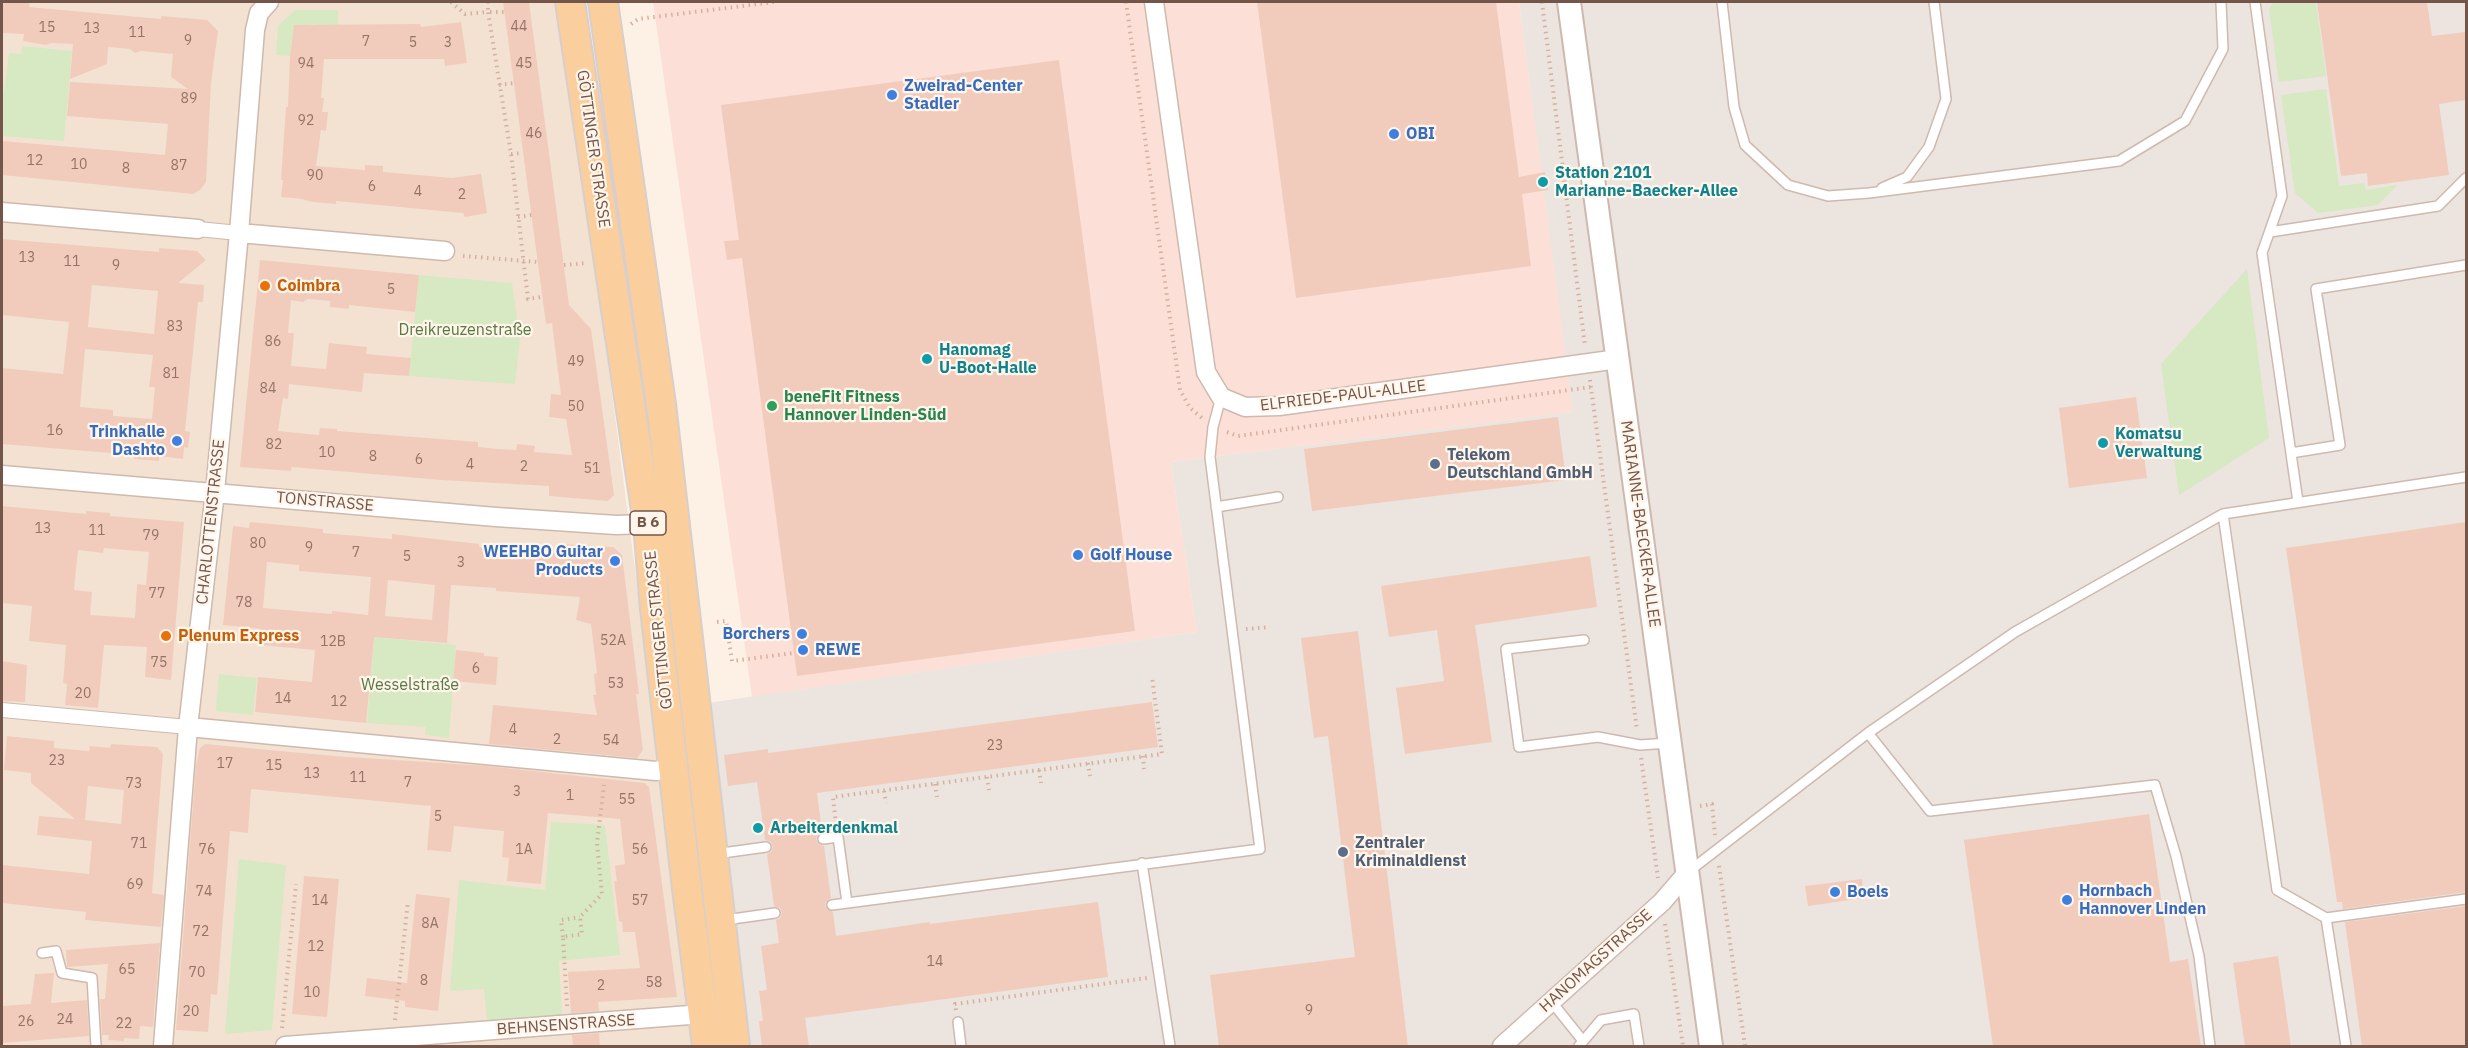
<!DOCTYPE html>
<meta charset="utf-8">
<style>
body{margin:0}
#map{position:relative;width:2468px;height:1048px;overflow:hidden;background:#fcf1e4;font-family:"IBM Plex Sans",sans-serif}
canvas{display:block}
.frame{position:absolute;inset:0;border:3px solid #74554a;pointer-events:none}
</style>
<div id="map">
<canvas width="2468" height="1048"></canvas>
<div class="frame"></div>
</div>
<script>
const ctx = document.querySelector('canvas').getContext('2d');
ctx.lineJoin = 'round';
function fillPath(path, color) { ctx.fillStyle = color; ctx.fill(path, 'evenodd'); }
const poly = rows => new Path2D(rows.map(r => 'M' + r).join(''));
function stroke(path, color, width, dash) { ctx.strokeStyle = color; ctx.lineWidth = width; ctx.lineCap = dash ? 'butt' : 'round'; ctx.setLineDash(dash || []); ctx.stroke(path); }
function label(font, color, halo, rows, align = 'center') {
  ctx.font = font + ' "IBM Plex Sans",sans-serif'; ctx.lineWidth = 4.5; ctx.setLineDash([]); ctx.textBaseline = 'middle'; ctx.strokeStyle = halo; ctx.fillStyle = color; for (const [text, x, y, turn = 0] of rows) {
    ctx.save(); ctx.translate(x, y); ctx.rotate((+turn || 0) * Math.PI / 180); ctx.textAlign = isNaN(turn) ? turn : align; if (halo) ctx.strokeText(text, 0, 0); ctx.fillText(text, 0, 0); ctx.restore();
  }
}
const residential = poly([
 [2,2,561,2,664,792,701,1046,2,1046]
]);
const commercial = poly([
 [653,2,1519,2,1574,412,1171,462,1197,632,752,697]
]);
const industrial = poly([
 [1519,2,2466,2,2466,1046,745,1046,701,704,1197,632,1171,462,1573,412]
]);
const green = poly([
 [2274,2,2316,2,2326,76,2279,82,2269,9],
 [295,10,338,10,338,26,311,24,292,39,290,56,276,55,278,26],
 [22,46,72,51,64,141,2,136,2,107,9,53,21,54],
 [2326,89,2339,186,2364,183,2366,190,2397,185,2378,205,2318,213,2295,193,2281,95],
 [2247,269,2269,438,2179,495,2161,364],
 [419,275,512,283,520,339,515,384,409,376],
 [374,637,456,645,449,738,425,735,426,727,367,723],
 [219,674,257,678,253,715,216,711],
 [551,822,605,825,620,955,559,961,562,1016,487,1023,484,989,450,991,459,880,545,890],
 [239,859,286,865,272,1030,225,1034]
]);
const building = poly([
 [2,2,30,2,29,7,161,19,161,16,207,20,218,31,211,83,206,182,200,190,193,194,2,175,2,141,165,155,168,124,67,116,70,82,188,89,171,77,173,54,141,51,135,53,130,49,108,47,107,64,70,79,73,44,51,43,46,45,23,41,24,34,2,33],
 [503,2,529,2,569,305,591,329,614,495,608,501,549,496,549,486,441,480,292,467,291,471,240,467,260,260,419,275,415,312,349,305,349,309,330,307,330,301,308,299,303,302,291,300,288,333,294,333,291,366,326,369,329,343,367,347,366,354,411,358,409,376,364,373,362,392,289,384,288,399,283,398,278,431,319,435,320,428,337,429,337,431,478,442,478,447,498,449,516,450,517,444,535,446,534,452,572,455,566,419,549,417,551,394,561,395,552,323,546,324],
 [1257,2,1496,2,1519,177,1545,172,1548,190,1522,194,1531,266,1296,298],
 [2317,2,2427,2,2432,36,2466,32,2466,100,2439,104,2449,175,2368,186,2367,173,2341,176],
 [461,22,467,63,445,66,444,59,324,59,321,98,324,98,322,112,328,112,326,131,321,130,316,166,365,170,365,165,383,166,383,172,452,178,481,174,487,213,465,217,463,213,336,201,336,204,312,202,302,199,281,197,283,180,281,180,286,107,288,107,290,56,294,25,420,24,421,27],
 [1059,60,1135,631,797,676,742,258,727,260,724,241,739,240,721,105],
 [2,239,159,252,159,248,197,251,206,260,178,283,204,285,203,302,198,302,185,431,190,432,188,448,184,447,183,459,159,456,159,461,134,459,135,455,2,444,2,368,63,374,69,322,2,315],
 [92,285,158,291,154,334,88,327],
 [85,349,153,355,149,387,155,387,152,419,113,416,113,410,80,407],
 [2136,397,2147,478,2069,488,2059,408],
 [1558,417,1566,480,1312,511,1304,449],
 [2,506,86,514,86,511,110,513,110,516,184,522,171,680,145,677,147,647,104,645,98,708,65,705,67,684,63,683,66,645,29,641,32,606,2,603],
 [104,548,149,552,146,585,137,584,135,618,90,615,92,592,74,590,78,550,103,553],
 [250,522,323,529,323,533,392,539,392,534,479,544,479,547,562,554,562,544,613,547,622,555,639,694,636,694,643,750,637,758,489,744,493,705,597,715,593,695,596,695,594,674,597,673,591,624,576,620,580,597,496,591,496,588,451,585,447,643,374,637,366,723,255,712,258,677,312,682,315,650,260,645,261,629,223,625,233,526,249,528],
 [267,562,299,565,299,571,371,577,368,615,332,611,332,614,263,608],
 [388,580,435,585,432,620,385,616],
 [2466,522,2466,892,2343,909,2342,902,2337,902,2286,548],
 [1590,556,1597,607,1475,625,1492,742,1405,754,1396,688,1444,681,1437,630,1389,637,1381,586],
 [1358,631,1408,1047,1219,1047,1210,975,1355,957,1328,736,1314,738,1301,638],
 [456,650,484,653,484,656,498,657,496,685,453,681],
 [2,661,27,665,25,702,2,701],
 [1152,702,1158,747,817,793,822,832,817,836,816,840,820,845,824,846,831,898,826,902,825,906,833,912,836,936,930,922,930,924,1098,902,1108,977,805,1018,809,1047,762,1047,759,1021,763,1021,759,991,767,990,761,946,779,943,776,920,780,918,782,913,780,908,774,906,767,854,771,852,773,847,771,842,765,840,757,782,728,786,724,755,768,749,768,753],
 [7,736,54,741,54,748,89,751,90,746,110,748,111,744,157,747,163,754,152,893,164,895,161,927,85,920,86,912,2,903,2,865,89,874,92,841,37,835,39,816,75,819,31,783,31,773,4,770],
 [88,786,124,790,121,824,85,820],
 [205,744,334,756,487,766,644,783,649,787,677,997,598,1002,599,1011,571,1013,568,972,640,968,635,932,623,932,622,922,619,921,614,881,617,881,615,866,625,864,620,819,548,813,541,884,507,881,509,858,502,857,504,831,454,826,451,852,427,850,431,806,251,789,248,833,230,831,217,995,211,994,208,1032,176,1030,196,765,200,748],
 [2149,814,2170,962,2188,959,2201,1047,1993,1047,1964,840],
 [304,876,339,879,327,1017,292,1014],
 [1862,879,1864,898,1808,906,1805,886],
 [416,894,450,898,438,1011,405,1007,405,1001,365,996,367,978,407,983],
 [2466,906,2466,1047,2362,1047,2345,922],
 [160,943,153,1027,140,1026,139,1039,124,1038,124,1041,108,1040,109,1035,102,1035,100,999,105,999,108,964,67,967,66,950],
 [2278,956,2291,1047,2245,1047,2233,963],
 [54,973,51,1003,87,1000,89,1036,2,1043,2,1006,31,1004,35,974],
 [599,1033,600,1047,573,1047,572,1035]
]);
const path = poly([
 [451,2,465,14,488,12,511,154,528,299,542,297],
 [488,2,488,12,504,12],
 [1126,2,1180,390,1190,408,1202,418],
 [1542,2,1585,346],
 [631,24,638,19,774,2],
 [499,85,514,83],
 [511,154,523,153],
 [518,217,532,215],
 [463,256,538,262],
 [564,265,587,263],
 [1590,380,1637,730],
 [1227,432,1238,436,1591,387],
 [717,622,726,621,732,661,794,653],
 [1246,629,1270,627],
 [1143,756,1144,769],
 [1641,758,1658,878],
 [1088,763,1090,776],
 [1039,770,1041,783],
 [987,777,989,790],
 [935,784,937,797],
 [884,791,886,803],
 [1700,806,1712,804,1715,835],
 [836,824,833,797,1162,754,1152,677],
 [1719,866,1745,1046],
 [1665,924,1683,1046],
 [563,937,561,920,580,917],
 [567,1006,563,937,582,934,580,917,602,894,597,843,604,785],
 [956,1010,955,1004,1147,978],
 [395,1020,408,901],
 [282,1028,296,884]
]);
const service = poly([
 [1722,2,1734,107,1745,145,1788,185,1828,196,1869,193,2119,161,2185,121,2223,49,2221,2],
 [2255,2,2282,196,2262,253,2298,502],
 [1882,188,1907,177,1929,147,1946,99,1934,2],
 [2270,232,2438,206,2466,178],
 [2291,453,2340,445,2316,289,2466,265],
 [1216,507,1278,497],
 [2223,514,2277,890,2326,918,2466,899],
 [1584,640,1506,649,1519,747,1598,737,1640,745,1669,743],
 [1868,733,1930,811,2155,785,2176,856,2199,956,2210,1046],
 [823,839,838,837,847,903],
 [715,854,766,847],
 [1142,863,1170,1046],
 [1688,872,1868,733,2015,632,2223,514,2466,477],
 [832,905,1260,849,1210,457,1213,427,1221,397],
 [2326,918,2346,1046],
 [725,920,775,913],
 [42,953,56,951,62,973,92,978,96,1046],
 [1551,1001,1583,1041],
 [958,1022,961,1046],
 [1579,1046,1601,1020,1634,1014,1639,1046]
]);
const pedestrian = poly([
 [198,229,239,233],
 [2,710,188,727]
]);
const minor = poly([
 [1154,2,1206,372,1221,397,1245,407,1279,406,1618,359],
 [2,212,198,229],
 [239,233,445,251],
 [2,475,496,517,616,525,648,524],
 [188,727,656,771,674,768],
 [163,1046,188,727,215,492,239,233,255,30,259,13,269,2],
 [285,1046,703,1014],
 [1502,1046,1662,902,1688,872]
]);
const tertiary = poly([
 [1569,2,1711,1046]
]);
const primary = poly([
 [570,2,648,524,655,609,687,889,707,1046],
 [603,2,661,404,735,1046]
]);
const markers = [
 [892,95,6,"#3f7fe0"],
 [1394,134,6,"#3f7fe0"],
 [1543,182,6,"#0f9aa8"],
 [265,286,6,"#e8710a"],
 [927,359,6,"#0f9aa8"],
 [772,406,6,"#2e9e5b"],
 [177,441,6,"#3f7fe0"],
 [2103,443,6,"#0f9aa8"],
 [1435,464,6,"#5c6f8a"],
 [1078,555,6,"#3f7fe0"],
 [615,561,6,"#3f7fe0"],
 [802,634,6,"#3f7fe0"],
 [166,636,6,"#e8710a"],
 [803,650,6,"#3f7fe0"],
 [758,828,6,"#0f9aa8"],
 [1343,852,6,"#5c6f8a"],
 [1835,892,6,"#3f7fe0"],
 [2067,900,6,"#3f7fe0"]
];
const numberNames = [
 ["44",519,27],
 ["15",47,28],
 ["13",92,29],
 ["11",137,33],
 ["9",188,41],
 ["7",366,42],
 ["5",413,43],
 ["3",448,43],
 ["94",306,64],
 ["45",524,64],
 ["89",189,99],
 ["92",306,121],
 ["46",534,134],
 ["12",35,161],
 ["10",79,165],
 ["87",179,166],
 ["8",126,169],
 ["90",315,176],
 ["6",372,187],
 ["4",418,192],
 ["2",462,195],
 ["13",27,258],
 ["11",72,262],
 ["9",116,266],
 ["5",391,290],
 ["83",175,327],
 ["86",273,342],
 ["49",576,362],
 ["81",171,374],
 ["84",268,389],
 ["50",576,407],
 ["16",55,431],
 ["82",274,445],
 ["10",327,453],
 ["8",373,457],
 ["6",419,460],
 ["4",470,465],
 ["2",524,467],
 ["51",592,469],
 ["13",43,529],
 ["11",97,531],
 ["79",151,536],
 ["80",258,544],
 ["9",309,548],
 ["7",356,553],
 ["5",407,557],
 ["3",461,563],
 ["77",157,594],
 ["78",244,603],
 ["52A",613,641],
 ["12B",333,642],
 ["75",159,663],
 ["6",476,669],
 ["53",616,684],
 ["20",83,694],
 ["14",283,699],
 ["12",339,702],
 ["4",513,730],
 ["2",557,740],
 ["54",611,741],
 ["23",995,746],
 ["23",57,761],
 ["17",225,764],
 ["15",274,766],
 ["13",312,774],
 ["11",358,778],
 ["7",408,783],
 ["73",134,784],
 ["3",517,792],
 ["1",570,796],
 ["55",627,800],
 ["5",438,817],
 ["71",139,844],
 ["76",207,850],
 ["1A",524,850],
 ["56",640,850],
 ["69",135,885],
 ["74",204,892],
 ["14",320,901],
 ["57",640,901],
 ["8A",430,924],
 ["72",201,932],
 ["12",316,947],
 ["14",935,962],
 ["65",127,970],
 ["70",197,973],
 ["8",424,981],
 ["58",654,983],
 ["2",601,986],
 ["10",312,993],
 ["9",1309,1011],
 ["20",191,1012],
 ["24",65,1020],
 ["26",26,1022],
 ["22",124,1024]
];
const shields = [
 [648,523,36]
];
const shieldNames = [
 ["B 6",648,523]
];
const shopNames = [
 ["Zweirad-Center",904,86],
 ["Stadler",904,104],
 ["OBI",1406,134],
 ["Trinkhalle",165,432,"right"],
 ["Dashto",165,450,"right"],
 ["WEEHBO Guitar",603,552,"right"],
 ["Products",603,570,"right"],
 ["Golf House",1090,555],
 ["Borchers",790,634,"right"],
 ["REWE",815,650],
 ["Hornbach",2079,891],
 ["Hannover Linden",2079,909],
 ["Boels",1847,892]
];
const streetNames = [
 ["GÖTTINGER STRASSE",593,149,82],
 ["ELFRIEDE-PAUL-ALLEE",1343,396,-7],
 ["TONSTRASSE",325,502,5],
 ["CHARLOTTENSTRASSE",211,522,-84],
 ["MARIANNE-BAECKER-ALLEE",1640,524,82],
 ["GÖTTINGER STRASSE",659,630,-96],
 ["HANOMAGSTRASSE",1596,961,-42],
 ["BEHNSENSTRASSE",566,1025,-4]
];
const cultureNames = [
 ["Station 2101",1555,173],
 ["Marianne-Baecker-Allee",1555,191],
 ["Hanomag",939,350],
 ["U-Boot-Halle",939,368],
 ["Komatsu",2115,434],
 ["Verwaltung",2115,452],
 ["Arbeiterdenkmal",770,828]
];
const foodNames = [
 ["Coimbra",277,286],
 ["Plenum Express",178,636]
];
const parkNames = [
 ["Dreikreuzenstraße",465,330],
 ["Wesselstraße",410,685]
];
const leisureNames = [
 ["beneFit Fitness",784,397],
 ["Hannover Linden-Süd",784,415]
];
const serviceNames = [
 ["Telekom",1447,455],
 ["Deutschland GmbH",1447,473],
 ["Zentraler",1355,843],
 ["Kriminaldienst",1355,861]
];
fillPath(residential, '#f3e2d2');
fillPath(commercial, '#fce0d8');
fillPath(industrial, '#ece4de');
fillPath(green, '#d6e9c3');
fillPath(building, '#f1ccbc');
stroke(service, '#cfb9ae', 12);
stroke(pedestrian, '#cfb9ae', 16);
stroke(minor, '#cfb9ae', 21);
stroke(tertiary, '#cfb9ae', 26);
stroke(primary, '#d8cfcc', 32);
stroke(path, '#d6b09f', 4, [1.5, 4.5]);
stroke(service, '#fff', 9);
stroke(pedestrian, '#fff', 14);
stroke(minor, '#fff', 18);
stroke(tertiary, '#fff', 22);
stroke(primary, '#facf9d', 28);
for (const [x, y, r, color] of markers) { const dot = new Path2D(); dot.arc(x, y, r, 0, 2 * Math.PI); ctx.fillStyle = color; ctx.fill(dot); stroke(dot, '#fff5ea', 2); }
label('14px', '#937366', null, numberNames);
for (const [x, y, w] of shields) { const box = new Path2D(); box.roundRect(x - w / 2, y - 12, w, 24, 4.5); ctx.fillStyle = '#fff5ea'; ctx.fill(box); stroke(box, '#74554a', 1.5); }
label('bold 15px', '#74554a', null, shieldNames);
label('bold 16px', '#366cbe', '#fff5ea', shopNames, 'left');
label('16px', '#74554a', '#fff5ea', streetNames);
label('bold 16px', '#0d838f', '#fff5ea', cultureNames, 'left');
label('bold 16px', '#c56008', '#fff5ea', foodNames, 'left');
label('16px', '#577a42', '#fff5ea', parkNames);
label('bold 16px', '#27864d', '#fff5ea', leisureNames, 'left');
label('bold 16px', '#4e5e75', '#fff5ea', serviceNames, 'left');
</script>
